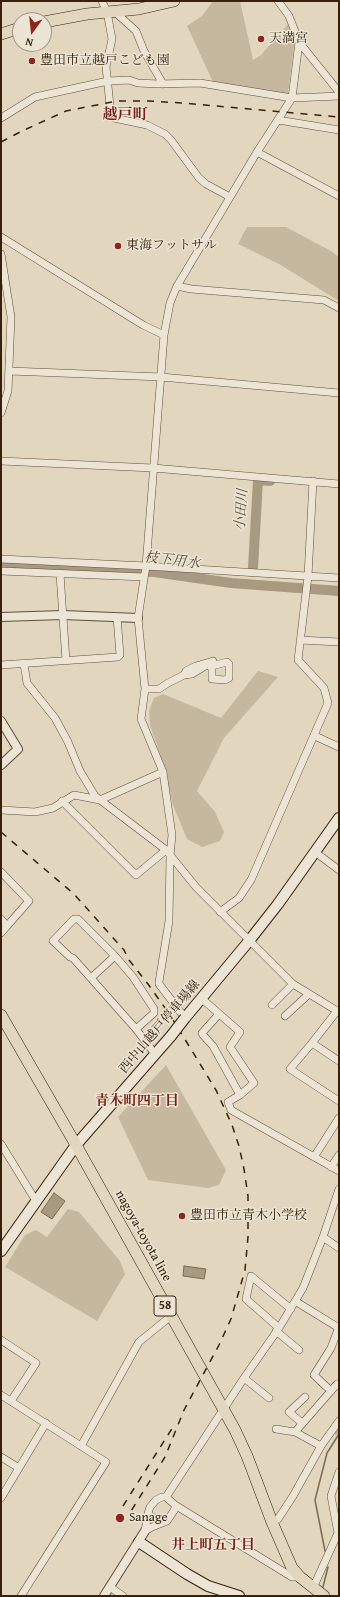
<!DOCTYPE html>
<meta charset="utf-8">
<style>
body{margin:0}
#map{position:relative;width:340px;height:1597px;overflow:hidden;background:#e2d7be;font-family:"Gentium Book Plus",serif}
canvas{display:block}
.frame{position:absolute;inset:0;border:2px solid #38200a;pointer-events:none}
.north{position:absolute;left:12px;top:12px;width:40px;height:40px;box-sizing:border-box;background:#ece5d5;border:1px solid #a49684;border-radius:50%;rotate:195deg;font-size:11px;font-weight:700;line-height:16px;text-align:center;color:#38200a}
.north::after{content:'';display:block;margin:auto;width:14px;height:18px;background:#8f2418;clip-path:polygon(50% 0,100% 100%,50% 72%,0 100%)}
</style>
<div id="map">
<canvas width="340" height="1597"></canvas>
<div class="frame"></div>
<div class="north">N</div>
</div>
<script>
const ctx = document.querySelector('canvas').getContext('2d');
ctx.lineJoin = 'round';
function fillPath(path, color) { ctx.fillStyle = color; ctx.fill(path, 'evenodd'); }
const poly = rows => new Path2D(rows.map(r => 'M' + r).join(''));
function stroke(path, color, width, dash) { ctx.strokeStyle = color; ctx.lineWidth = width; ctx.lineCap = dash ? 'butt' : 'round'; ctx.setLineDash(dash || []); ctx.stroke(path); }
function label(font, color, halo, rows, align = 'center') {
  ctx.font = font + ' "Gentium Book Plus","Noto Serif JP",serif'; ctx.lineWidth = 3; ctx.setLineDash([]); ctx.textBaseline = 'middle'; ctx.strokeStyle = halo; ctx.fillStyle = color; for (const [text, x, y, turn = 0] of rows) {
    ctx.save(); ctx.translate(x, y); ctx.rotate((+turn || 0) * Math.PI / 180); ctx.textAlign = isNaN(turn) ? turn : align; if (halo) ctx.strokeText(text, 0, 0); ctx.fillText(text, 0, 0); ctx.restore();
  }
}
const green = poly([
 [213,1,240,1,253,60,261,55,288,24,293,39,294,45,288,94,213,82,187,26,202,16],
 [247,227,286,227,331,251,339,257,339,301,279,264,238,244],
 [258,671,278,677,224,738,197,791,215,812,224,832,220,841,202,847,187,839,173,805,163,762,150,725,149,711,154,698,163,694,221,718],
 [166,1065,226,1170,219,1185,208,1188,148,1180,118,1117],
 [68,1209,79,1212,120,1261,125,1274,97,1321,5,1267,25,1235,36,1230,47,1237]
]);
const water = poly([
 [54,1193,65,1201,52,1219,41,1212,54,1193],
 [184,1266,206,1269,204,1279,183,1276,184,1266]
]);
const stream = poly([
 [325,1551,315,1500,327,1453,339,1434],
 [323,1587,328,1567],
 [312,1596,313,1596]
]);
const river = poly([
 [1,564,154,572,231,583,339,591],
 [253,568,258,480,270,481]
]);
const minorTunnel = poly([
 [337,1431,339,1433]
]);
const minor = poly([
 [102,1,107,12,112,39,106,67,111,115,114,118,147,125,165,134,171,140,199,178,206,184,230,197],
 [115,12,136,31,144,51,163,84],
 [299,42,339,92],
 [1,118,35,97,108,81,129,80,138,83,158,84,200,83,292,98,339,96],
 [278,120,339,130],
 [257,152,339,196],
 [1,237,143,325,164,335],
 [1,254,11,317,8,391,1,413],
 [177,286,191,289,324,300,339,308],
 [10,371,161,377,339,393],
 [1,461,153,468,339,484],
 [1,559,146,566,339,578],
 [1,571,144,577],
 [60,574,66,661],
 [300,640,339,642],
 [24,664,27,683,55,718,68,742,80,771,95,796,166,850,196,887,293,984,339,1012],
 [1,665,118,657,120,655,117,617],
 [184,675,186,671,196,666,213,661],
 [145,689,159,689,168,683,184,675,192,674,205,666,212,666,212,679,225,680,229,678,229,664,227,662,212,666],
 [315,736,339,747],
 [62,801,136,875,166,850],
 [1,810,35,812,53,808,74,795,100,800,163,772],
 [315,852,339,870],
 [1,872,29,901,7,926],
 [220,912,239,898,251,880,328,703,324,688,298,660,308,576,313,481],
 [1,919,7,926,1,933],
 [115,956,133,977,154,1009,154,1013,136,1029],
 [91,978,115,956,78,919,74,919,53,941,70,957,73,958,136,1029,155,1054],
 [201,998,240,1032,230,1047,254,1083,240,1095,228,1102,231,1110,339,1171],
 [272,1005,293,984],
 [337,1011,312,1043,290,1069,339,1101],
 [219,1014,202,1033,203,1035,213,1046,240,1095],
 [285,1016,309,994],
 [185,1018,159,984,159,982,169,921,170,856,172,835,163,772,141,719,145,689,138,618,146,566,164,335,170,303,177,286,257,152,292,98,299,42,289,16,278,1],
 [312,1043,339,1061],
 [1,1144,36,1201],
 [314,1157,339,1118],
 [331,1167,339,1155],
 [323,1237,339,1248],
 [295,1301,339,1328],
 [279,1328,246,1299,251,1276,291,1309],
 [276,1331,299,1350],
 [1,1340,36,1363,11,1401],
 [244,1378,269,1398],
 [331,1391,314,1375,331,1348,339,1327],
 [1,1395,106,1462,21,1596],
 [302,1423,289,1412,305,1397],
 [276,1429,295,1432],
 [81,1446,139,1342,171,1316],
 [321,1446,295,1432,337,1384,339,1386],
 [1,1457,19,1468],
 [166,1497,244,1378,279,1328,303,1288,323,1237,339,1189],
 [1,1498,46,1423],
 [148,1514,157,1520,165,1521],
 [272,1522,278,1519,293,1496,321,1446,339,1421],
 [145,1531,148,1513,150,1507,156,1500,162,1497,166,1497,175,1505,292,1577,300,1577],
 [145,1531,152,1527,167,1521,175,1509,175,1505],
 [110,1587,123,1596],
 [313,1588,338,1533,331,1496,339,1472]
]);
const tertiary = poly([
 [1,617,63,615,138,618],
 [1,721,18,749,1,765],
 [104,1596,145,1531]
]);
const secondary = poly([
 [185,1018,249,941,278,904,339,818],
 [1,1251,76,1145,171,1036],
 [139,1542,187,1574,208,1586,239,1596]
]);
const primary = poly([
 [1,1015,76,1145,235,1430,247,1456,272,1522,292,1568,300,1577,324,1596]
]);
const trunk = poly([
 [44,22,87,14,139,9,174,1],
 [1,34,20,28]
]);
const rail = poly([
 [1,142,22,131,66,111,117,101,148,101,182,103,339,117],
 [1,832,74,894,124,950,129,960,148,984,170,1015,216,1090,232,1125,239,1146,244,1169,248,1196,248,1237,245,1270,231,1319,219,1345,184,1410,165,1457,131,1511],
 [123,1506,173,1427]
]);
const secondaryBridge = poly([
 [171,1036,185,1018]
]);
const markers = [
 [261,39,4,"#8f2418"],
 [32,61,4,"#8f2418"],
 [118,246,4,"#8f2418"],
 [182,1216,4,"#8f2418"],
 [120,1518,5,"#8f2418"]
];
const shields = [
 [165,1306,22]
];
const shieldNames = [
 ["58",165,1306]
];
const poiNames = [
 ["天満宮",269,39],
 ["豊田市立越戸こども園",40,61],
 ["東海フットサル",126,246],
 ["豊田市立青木小学校",190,1216],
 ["Sanage",129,1518]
];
const streetNames = [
 ["西中山越戸停車場線",160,1027,-50],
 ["nagoya-toyota line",143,1236,61]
];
const waterNames = [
 ["小田川",242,510,-86],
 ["枝下用水",172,561,7]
];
const neighbourhoodNames = [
 ["青木町四丁目",137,1101],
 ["井上町五丁目",213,1545]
];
const quarterNames = [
 ["越戸町",125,115]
];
fillPath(green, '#c5b89f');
fillPath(water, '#a89981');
stroke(water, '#7b6951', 1);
stroke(stream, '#7b6951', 1.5);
stroke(river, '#a89981', 10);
stroke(minorTunnel, '#c0b29a', 7, [7, 3.5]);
stroke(minor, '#624e37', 8);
stroke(tertiary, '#624e37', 10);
stroke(secondary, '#38200a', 12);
stroke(primary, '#38200a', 12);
stroke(trunk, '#38200a', 12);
stroke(minor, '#ece5d5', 7);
stroke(tertiary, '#ece5d5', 8);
stroke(secondary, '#ece5d5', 10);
stroke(primary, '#e2d7be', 11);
stroke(trunk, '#e2d7be', 11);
stroke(rail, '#38200a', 1.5, [7, 7]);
stroke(secondaryBridge, '#38200a', 12, []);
stroke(secondaryBridge, '#ece5d5', 10);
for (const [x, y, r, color] of markers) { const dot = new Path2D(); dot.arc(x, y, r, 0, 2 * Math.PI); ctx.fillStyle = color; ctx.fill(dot); stroke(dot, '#ece5d5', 1.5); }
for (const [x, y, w] of shields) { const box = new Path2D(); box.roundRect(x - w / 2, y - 10, w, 20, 3); ctx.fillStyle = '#ece5d5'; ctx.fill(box); stroke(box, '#38200a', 1); }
label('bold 12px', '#38200a', null, shieldNames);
label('13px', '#38200a', '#ece5d5', poiNames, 'left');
label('13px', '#38200a', '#ece5d5', streetNames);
label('italic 14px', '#5f4a34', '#ece5d5', waterNames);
label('bold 14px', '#7a1f14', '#ece5d5', neighbourhoodNames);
label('bold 15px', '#7a1f14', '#ece5d5', quarterNames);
</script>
